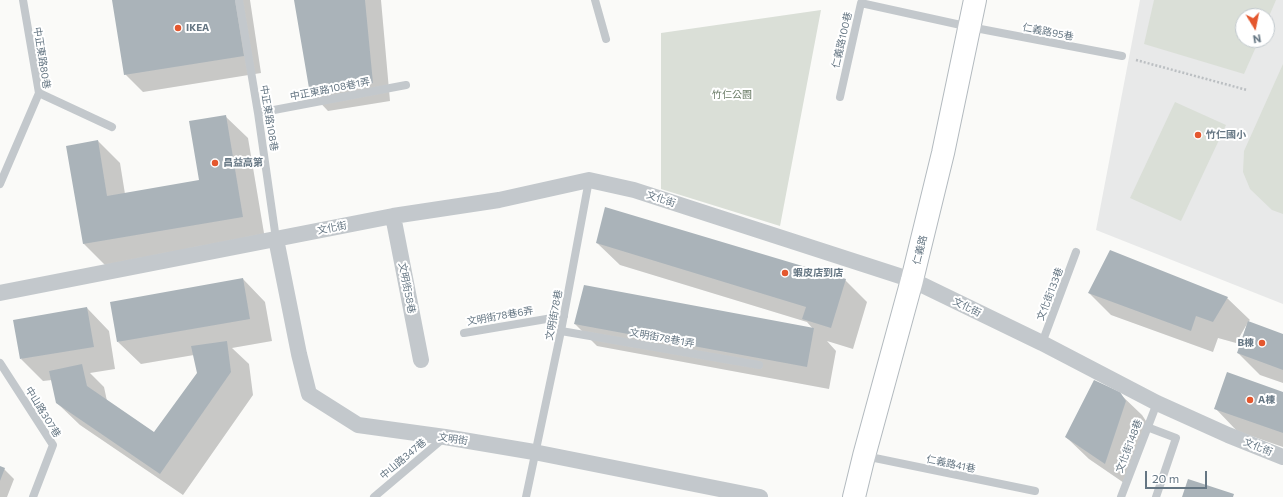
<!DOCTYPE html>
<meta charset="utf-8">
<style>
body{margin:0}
#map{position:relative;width:1283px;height:497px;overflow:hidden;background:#fafaf8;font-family:Commissioner,sans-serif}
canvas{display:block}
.north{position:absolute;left:1235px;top:8px;width:40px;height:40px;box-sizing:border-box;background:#fff;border:1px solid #c1c8cd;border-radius:50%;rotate:170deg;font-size:11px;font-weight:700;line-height:16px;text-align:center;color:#657683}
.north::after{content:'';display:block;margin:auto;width:14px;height:18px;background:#e4572e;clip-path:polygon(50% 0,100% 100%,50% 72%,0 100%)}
.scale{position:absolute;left:1145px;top:471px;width:62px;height:18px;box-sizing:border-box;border:2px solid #657683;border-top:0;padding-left:5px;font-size:12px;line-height:14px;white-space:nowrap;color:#657683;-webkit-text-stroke:3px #fff;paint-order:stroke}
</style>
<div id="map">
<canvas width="1283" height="497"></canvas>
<div class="north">N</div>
<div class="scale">20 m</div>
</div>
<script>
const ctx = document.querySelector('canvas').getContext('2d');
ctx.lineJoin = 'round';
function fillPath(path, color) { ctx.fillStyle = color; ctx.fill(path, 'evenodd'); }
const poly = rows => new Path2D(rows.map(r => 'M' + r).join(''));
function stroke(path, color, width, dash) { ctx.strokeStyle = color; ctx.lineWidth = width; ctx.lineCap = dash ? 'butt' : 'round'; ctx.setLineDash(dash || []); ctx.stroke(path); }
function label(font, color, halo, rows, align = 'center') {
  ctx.font = font + ' Commissioner,"Noto Sans TC",sans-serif'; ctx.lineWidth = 4; ctx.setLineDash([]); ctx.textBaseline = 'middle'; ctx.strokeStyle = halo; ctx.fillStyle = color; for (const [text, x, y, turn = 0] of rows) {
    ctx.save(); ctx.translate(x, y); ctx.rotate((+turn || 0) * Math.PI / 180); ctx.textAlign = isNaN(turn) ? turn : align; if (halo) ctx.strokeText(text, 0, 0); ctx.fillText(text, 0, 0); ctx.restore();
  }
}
const built = poly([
 [1140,0,1283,0,1283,304,1096,230],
 [1243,16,1267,16,1267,40,1243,40]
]);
const green = poly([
 [1154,0,1276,0,1267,21,1267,16,1243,16,1243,40,1259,40,1244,74,1144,44],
 [821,10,780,226,661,189,661,33],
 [1283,64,1283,214,1272,210,1250,189,1243,172,1244,151],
 [1175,102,1226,125,1181,221,1130,198]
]);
const shadow = poly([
 [113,0,250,0,261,73,143,92,125,74],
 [295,0,381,0,390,101,328,111,311,93],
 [225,116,248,138,265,239,106,266,84,244,98,141,120,163,125,194,200,181],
 [597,243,845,280,867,302,853,349,827,341,836,351,829,389,597,346,575,324,813,329,807,322,620,265],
 [243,279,265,302,272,341,232,348,249,364,253,395,183,495,80,425,57,403,52,380,43,381,21,359,87,308,109,331,115,369,90,373,104,387,107,401,154,433,198,374,194,355,141,364,118,342],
 [1089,293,1227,298,1250,320,1248,322,1283,335,1283,383,1260,375,1238,353,1247,324,1236,343,1218,338,1213,352,1111,315],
 [1119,393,1142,415,1148,424,1127,485,1089,459,1066,437],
 [1283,393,1283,447,1237,431,1215,408],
 [0,467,4,469,14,479,7,497,0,497]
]);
const building = poly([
 [112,0,235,0,244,56,124,75],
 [294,0,365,0,373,83,310,94],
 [226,115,243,217,83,244,66,146,98,140,107,196,199,180,189,121],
 [605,207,846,279,831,328,802,319,806,307,596,243],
 [1110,250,1228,297,1213,322,1196,316,1191,331,1088,293],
 [243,278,250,319,117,342,110,302],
 [584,285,814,328,807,367,574,324],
 [87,307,94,347,20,359,13,320],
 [1248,321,1283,334,1283,370,1237,353],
 [227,341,231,372,160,474,56,403,49,371,82,364,87,386,154,432,197,373,191,346],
 [1227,372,1283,392,1283,433,1214,409],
 [1094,380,1120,392,1126,401,1105,464,1065,437],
 [0,466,5,468,0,481],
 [1188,479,1234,494,1233,497,1182,497]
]);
const path = poly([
 [1136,60,1247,90]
]);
const lane = poly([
 [239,0,258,113,276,239],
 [595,0,606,39],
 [39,93,112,127],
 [840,97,861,3,970,27,1122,56],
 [258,113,406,85],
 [0,184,39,93,23,0],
 [561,331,759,365],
 [464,333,564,316],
 [1042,343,1076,252],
 [0,363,53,445,33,497],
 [1147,427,1176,438,1156,497],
 [865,456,1035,491],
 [374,497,445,437],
 [526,497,561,331,589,180],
 [1121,497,1157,403]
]);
const street = poly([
 [393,216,421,360],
 [276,239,299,354,309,394,358,425,445,437,534,452,760,497],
 [0,293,393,216,499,200,589,180,634,190,912,280,1042,343,1157,403,1228,435,1283,457]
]);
const secondary = poly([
 [854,497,864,456,912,280,943,153,975,0]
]);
const markers = [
 [178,28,4,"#e4572e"],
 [1198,135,4,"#e4572e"],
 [215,163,4,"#e4572e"],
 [785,273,4,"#e4572e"],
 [1262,343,4,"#e4572e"],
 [1250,400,4,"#e4572e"]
];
const poiNames = [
 ["IKEA",186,28],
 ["竹仁國小",1206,135],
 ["昌益高第",223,163],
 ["蝦皮店到店",793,273],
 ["B棟",1254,343,"right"],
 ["A棟",1258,400]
];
const streetNames = [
 ["仁義路95巷",1048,32,11],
 ["仁義路100巷",842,40,-77],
 ["中正東路80巷",42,58,81],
 ["中正東路108巷1弄",330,89,-11],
 ["中正東路108巷",269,118,81],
 ["文化街",661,199,18],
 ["文化街",332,228,-11],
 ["仁義路",920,250,-76],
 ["文明街58巷",407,288,79],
 ["文化街133巷",1050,294,-69],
 ["文化街",967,307,26],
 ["文明街78巷",554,315,-79],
 ["文明街78巷6弄",500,316,-10],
 ["文明街78巷1弄",662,338,10],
 ["中山路307巷",43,412,58],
 ["文明街",453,439,9],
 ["文化街148巷",1129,446,-69],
 ["文化街",1258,447,22],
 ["中山路347巷",403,459,-40],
 ["仁義路41巷",951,464,12]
];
const parkNames = [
 ["竹仁公園",732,95]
];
fillPath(built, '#e8e9e9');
fillPath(green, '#dadfd7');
fillPath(shadow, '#0003');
fillPath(building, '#aab3b9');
stroke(secondary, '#b3babf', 24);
stroke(path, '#bbbfc2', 2.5, [2, 2]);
stroke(lane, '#c3c8cc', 8);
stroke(street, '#c3c8cc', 16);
stroke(secondary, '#fff', 22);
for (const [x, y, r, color] of markers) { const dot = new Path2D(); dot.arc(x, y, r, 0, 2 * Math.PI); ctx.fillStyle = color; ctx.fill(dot); stroke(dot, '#fff', 1.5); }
label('bold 10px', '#657683', '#fff', poiNames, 'left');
label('10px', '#657683', '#fff', streetNames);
label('10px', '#687a64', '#fff', parkNames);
</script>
